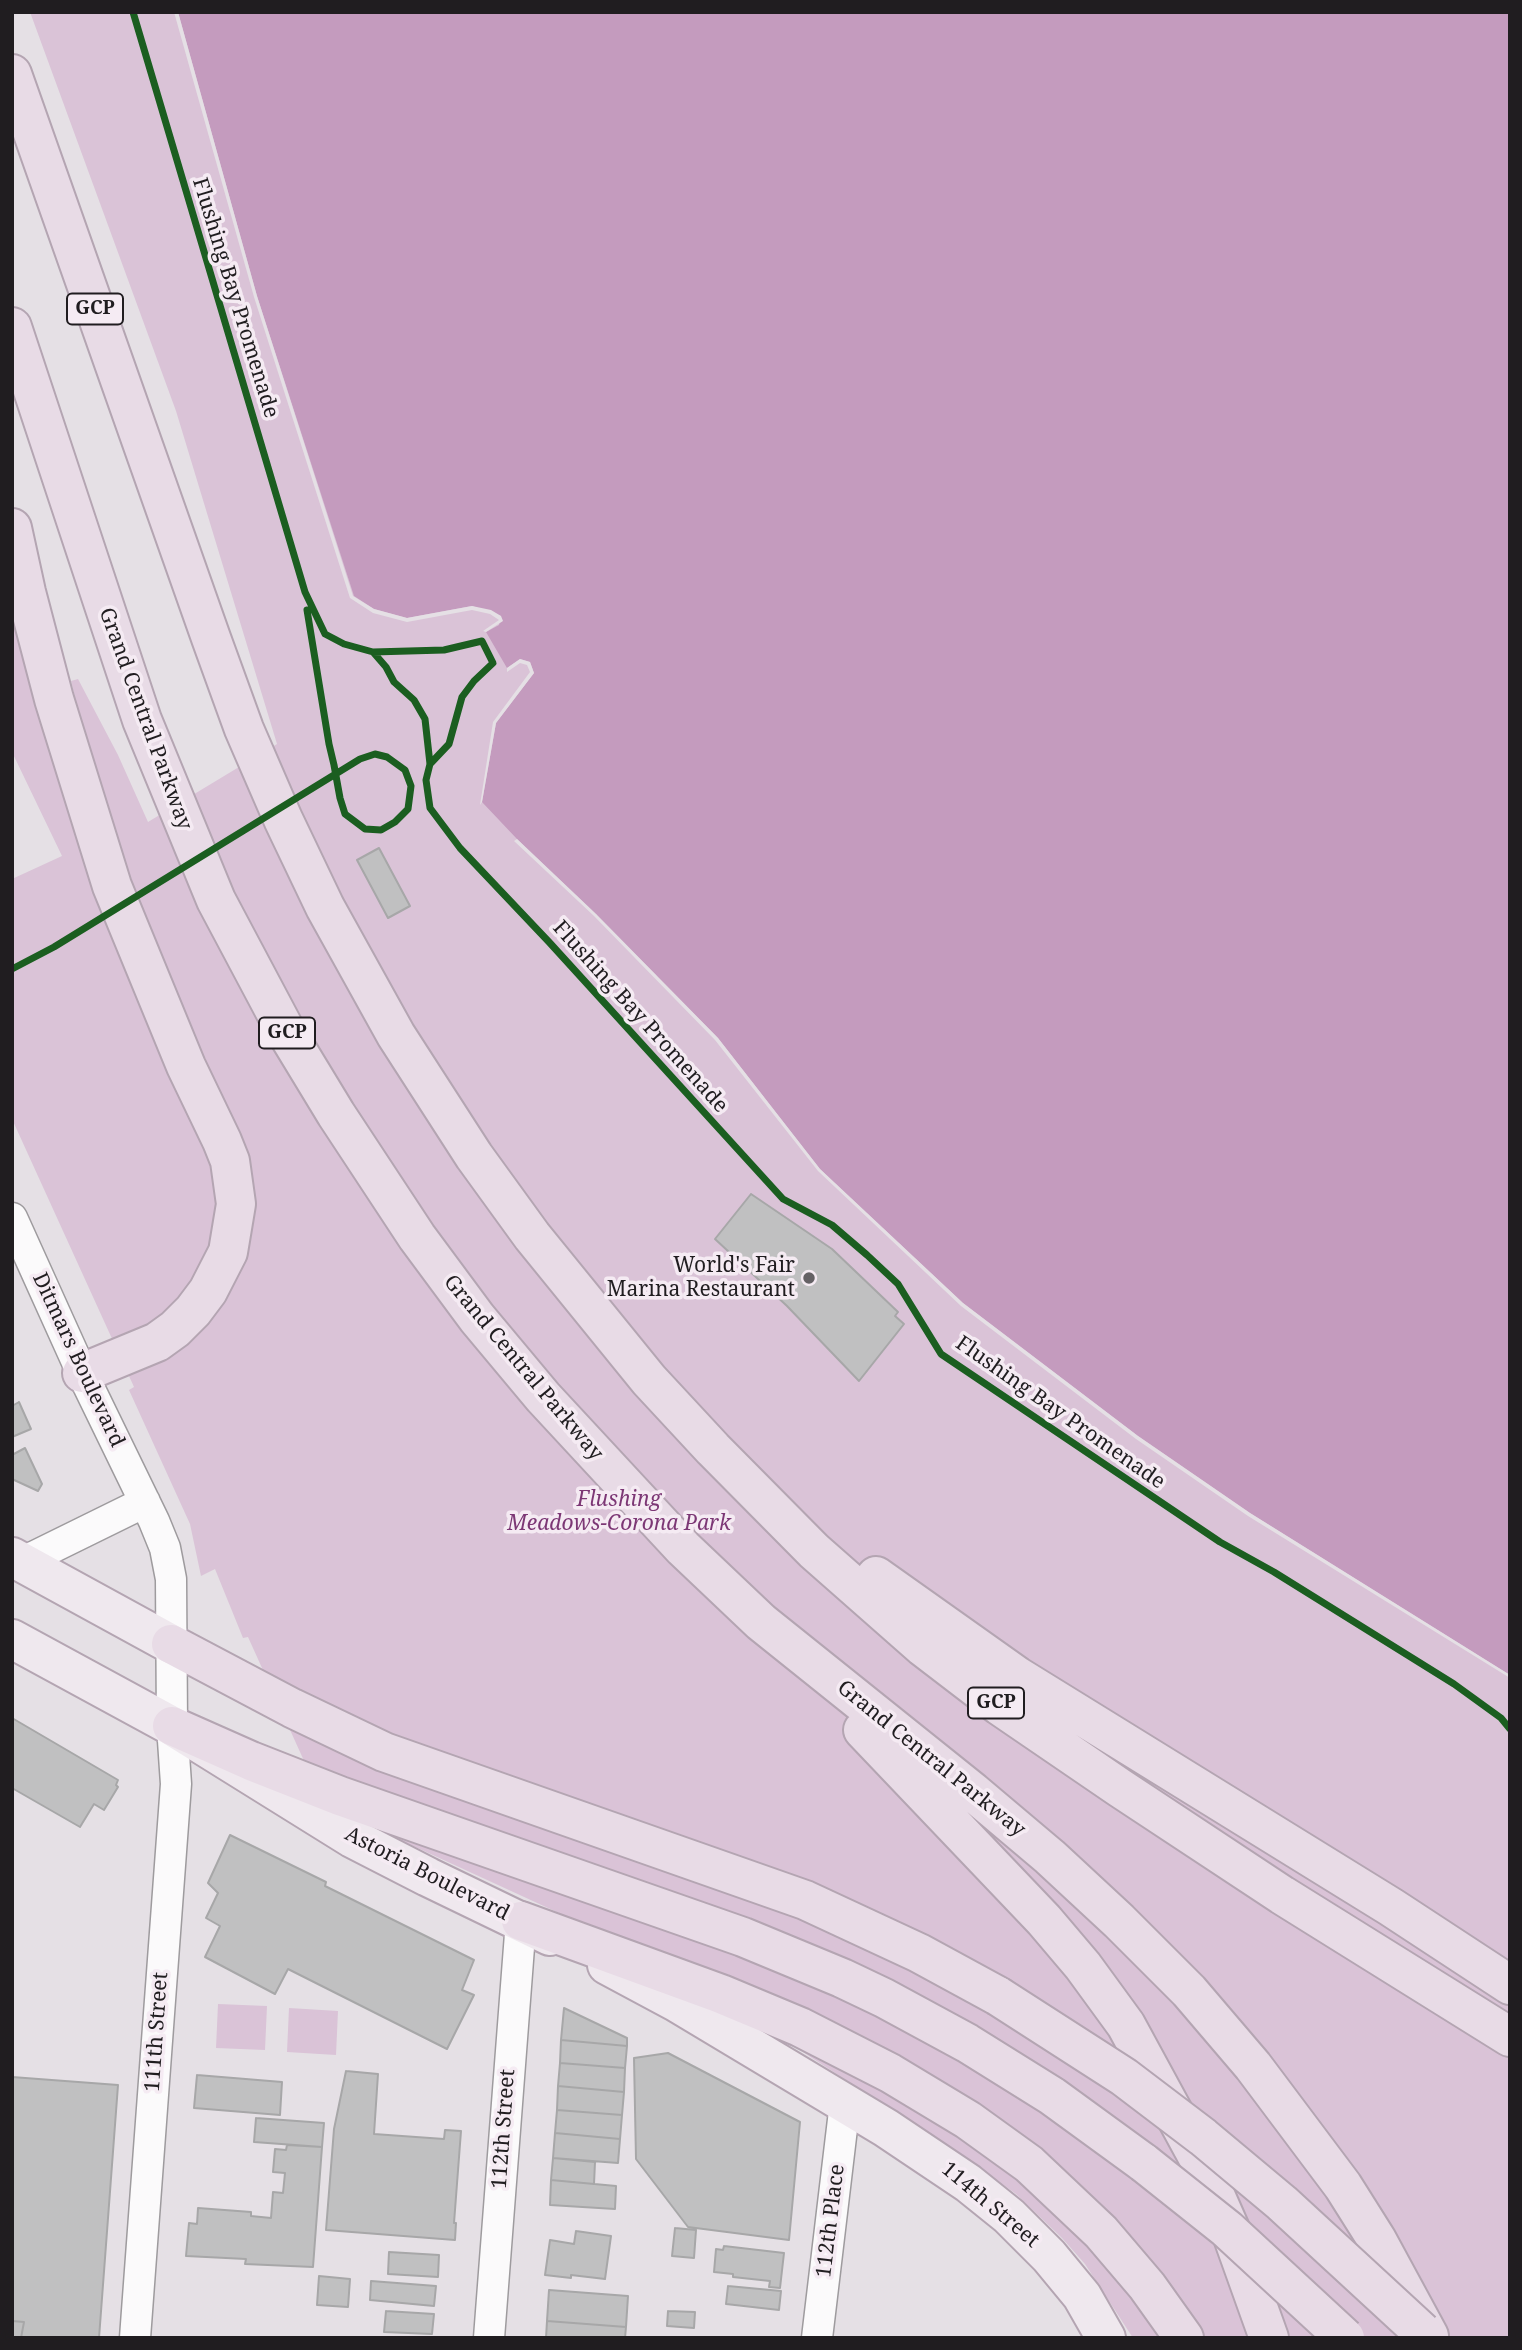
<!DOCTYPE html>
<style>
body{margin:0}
#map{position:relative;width:1522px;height:2350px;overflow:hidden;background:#e5e0e5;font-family:"Noto Serif",serif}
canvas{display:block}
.frame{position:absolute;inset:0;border:14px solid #201d20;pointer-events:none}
</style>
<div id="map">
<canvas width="1522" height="2350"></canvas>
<div class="frame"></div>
</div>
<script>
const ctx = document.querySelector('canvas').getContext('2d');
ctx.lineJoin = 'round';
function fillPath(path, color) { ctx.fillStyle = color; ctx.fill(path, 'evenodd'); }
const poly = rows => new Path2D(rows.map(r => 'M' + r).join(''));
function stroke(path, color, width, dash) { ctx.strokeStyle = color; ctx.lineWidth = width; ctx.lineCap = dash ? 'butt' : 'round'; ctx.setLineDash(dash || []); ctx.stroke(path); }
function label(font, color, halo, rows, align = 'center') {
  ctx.font = font + ' "Noto Serif",serif'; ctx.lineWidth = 7; ctx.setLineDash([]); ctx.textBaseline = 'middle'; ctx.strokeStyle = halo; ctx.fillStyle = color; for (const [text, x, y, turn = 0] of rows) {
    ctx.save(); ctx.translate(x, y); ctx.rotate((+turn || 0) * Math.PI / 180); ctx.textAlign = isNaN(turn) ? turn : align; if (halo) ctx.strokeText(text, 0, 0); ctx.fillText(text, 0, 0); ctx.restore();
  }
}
const green = poly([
 [30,12,532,12,1510,1619,1510,2338,1133,2338,1085,2264,1062,2238,1016,2194,962,2155,659,1959,324,1805,248,1637,243,1638,215,1569,201,1576,190,1524,129,1390,134,1387,12,1119,12,879,62,856,12,752,12,591,105,821,71,681,78,679,118,755,148,822,277,744,176,411],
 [218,2004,267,2006,265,2050,216,2048],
 [289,2008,338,2011,336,2055,287,2052]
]);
const water = poly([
 [178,12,1510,12,1510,1675,1250,1513,1138,1436,963,1303,820,1169,718,1038,596,914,517,839,482,802,496,723,534,673,530,662,520,659,507,668,486,632,499,625,501,616,472,606,407,618,374,609,354,596,257,296]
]);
const pier = poly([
 [174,12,178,12,257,296,353,596,374,609,407,618,472,606,491,610,501,616,503,621,486,632,483,631,499,620,490,614,472,610,407,622,373,613,350,598,254,297],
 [520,659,530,662,534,673,496,723,482,802,480,805,493,722,530,672,527,665,520,663,507,672,507,668],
 [517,839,596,914,718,1038,820,1169,963,1303,1138,1436,1250,1513,1510,1675,1510,1678,1248,1516,1136,1439,961,1306,818,1171,715,1040,594,916,514,841]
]);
const building = poly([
 [379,848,410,906,388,918,357,860,379,848],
 [751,1194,832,1249,898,1312,895,1316,904,1324,859,1381,787,1306,715,1239,751,1194],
 [19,1402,31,1429,12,1437,12,1406,19,1402],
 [25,1448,42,1484,38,1491,12,1479,12,1455,25,1448],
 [12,1718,118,1780,116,1785,118,1787,104,1810,94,1804,80,1827,12,1788,12,1718],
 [230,1835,326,1882,325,1886,474,1960,462,1990,474,1995,447,2049,288,1969,275,1994,205,1957,220,1926,206,1918,218,1893,208,1883,230,1835],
 [564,2008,627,2038,627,2046,561,2040,564,2008],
 [561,2040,627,2046,625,2068,560,2063,561,2040],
 [668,2053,800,2122,789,2240,688,2227,636,2159,634,2058,668,2053],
 [560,2063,625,2068,624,2092,558,2086,560,2063],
 [346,2071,378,2074,374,2134,444,2139,445,2130,461,2131,454,2223,456,2223,455,2240,326,2230,334,2129,346,2071],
 [197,2075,282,2082,280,2115,194,2108,197,2075],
 [12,2077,118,2085,99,2338,21,2338,24,2322,12,2321,12,2077],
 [558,2086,624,2092,622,2115,557,2110,558,2086],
 [557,2110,622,2115,620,2139,555,2133,557,2110],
 [256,2118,324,2123,322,2147,254,2142,256,2118],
 [555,2133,620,2139,618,2163,553,2158,555,2133],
 [287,2145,322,2147,313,2267,245,2264,246,2259,186,2256,189,2223,197,2224,198,2208,251,2212,251,2216,271,2218,273,2192,283,2193,285,2173,273,2172,275,2149,286,2150,287,2145],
 [553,2158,595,2162,594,2184,551,2180,553,2158],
 [551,2180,616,2186,615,2209,550,2205,551,2180],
 [675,2228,696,2230,694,2258,672,2256,675,2228],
 [576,2231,611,2236,605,2279,571,2275,571,2278,545,2275,550,2240,574,2244,576,2231],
 [724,2246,784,2253,780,2288,769,2287,770,2281,733,2277,733,2274,714,2272,716,2249,723,2250,724,2246],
 [389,2252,439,2255,438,2277,388,2274,389,2252],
 [319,2276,350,2279,348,2307,317,2305,319,2276],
 [371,2281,436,2286,434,2306,370,2300,371,2281],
 [728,2286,781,2291,779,2310,726,2304,728,2286],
 [549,2290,628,2296,626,2327,547,2321,549,2290],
 [386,2311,434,2314,432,2334,384,2332,386,2311],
 [668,2311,695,2312,694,2328,667,2326,668,2311],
 [12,2321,24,2322,21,2338,12,2338,12,2321],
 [547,2321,626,2327,625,2338,546,2338,547,2321]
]);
const minor = poly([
 [12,1218,82,1373,154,1521,165,1548,171,1579,172,1726,176,1784,135,2338],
 [23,1562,145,1502],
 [489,2338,521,1921],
 [817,2338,845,2103]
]);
const major = poly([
 [12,1557,171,1644],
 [12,1639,172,1726,352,1838,428,1877,550,1936],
 [607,1965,676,2002,886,2128,968,2183,1009,2216,1049,2256,1082,2296,1106,2338]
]);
const highway = poly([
 [12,74,211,638,244,729,283,819,325,907,396,1035,474,1156,532,1236,649,1380,713,1449,814,1551,923,1647,1000,1706,1120,1788,1282,1895,1510,2037],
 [12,327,142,720,216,900,285,1030,336,1114,417,1237,477,1318,543,1397,683,1548,761,1622,973,1792,1050,1857,1119,1921,1189,1991,1253,2066,1343,2186,1377,2240,1429,2336],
 [12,528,26,592,54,699,112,886,186,1066,222,1141,230,1161,236,1204,228,1252,208,1291,193,1311,175,1329,157,1342,82,1373],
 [876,1576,1017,1676,1391,1907,1510,1985],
 [171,1644,292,1708,384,1752,805,1900,919,1953,998,1996],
 [172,1726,251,1761,340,1796,743,1937,842,1978,884,1998,967,2043,1052,2096,1144,2163],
 [863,1730,1044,1920,1083,1966,1126,2025,1202,2165,1230,2229,1269,2338],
 [521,1921,721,1994,800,2027,890,2073,968,2120,1029,2164,1101,2232,1147,2286,1184,2338]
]);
const highwayBridge = poly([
 [998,1996,1124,2077,1203,2137,1282,2203,1422,2332],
 [1144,2163,1227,2229,1345,2338]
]);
const cycleway = poly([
 [133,12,305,592,325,634,344,644,373,652,386,667,394,682,414,700,425,719,430,764,426,780,430,808,460,848,549,942,783,1199,832,1225,867,1255,898,1284,941,1354,1220,1542,1274,1572,1454,1684,1501,1718,1510,1729],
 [373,652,444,650,482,641,493,663,474,681,462,697,449,744,430,764],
 [12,969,54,947,360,759,375,754,387,757,405,770,411,786,408,809,395,822,381,830,365,829,345,814,340,798,334,765,329,744,307,610]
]);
const markers = [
 [809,1278,7,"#656165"]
];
const shields = [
 [95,309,56],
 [287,1033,56],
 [996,1703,56]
];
const shieldNames = [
 ["GCP",95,309],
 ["GCP",287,1033],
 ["GCP",996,1703]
];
const streetNames = [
 ["Flushing Bay Promenade",235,298,73],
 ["Grand Central Parkway",145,719,70],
 ["Flushing Bay Promenade",640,1017,48],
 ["Ditmars Boulevard",78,1360,65],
 ["Grand Central Parkway",523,1368,50],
 ["Flushing Bay Promenade",1060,1413,35],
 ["Grand Central Parkway",931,1759,39],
 ["Astoria Boulevard",427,1874,27],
 ["111th Street",157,2032,-86],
 ["112th Street",504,2129,-86],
 ["114th Street",990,2205,40],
 ["112th Place",831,2221,-83]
];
const poiNames = [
 ["World's Fair",795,1266],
 ["Marina Restaurant",795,1290]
];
const parkNames = [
 ["Flushing",619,1500],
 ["Meadows-Corona Park",619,1524]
];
fillPath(green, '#dac3d7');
fillPath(water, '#c49bbe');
fillPath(pier, '#e5e0e5');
fillPath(building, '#c0c0c1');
stroke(building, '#a7a7a8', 2);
stroke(minor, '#9e9b9e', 33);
stroke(major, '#b4a5b2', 42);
stroke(highway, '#b4a5b2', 42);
stroke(minor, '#fbfafb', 30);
stroke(major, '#efe8ee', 38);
stroke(highway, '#e8dbe6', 38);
stroke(highwayBridge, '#b4a5b2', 42, []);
stroke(highwayBridge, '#e8dbe6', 38);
stroke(cycleway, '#1b5e20', 7);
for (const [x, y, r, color] of markers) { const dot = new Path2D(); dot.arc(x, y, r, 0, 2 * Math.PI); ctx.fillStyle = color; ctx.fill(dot); stroke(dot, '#f5ebf3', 2.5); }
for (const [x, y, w] of shields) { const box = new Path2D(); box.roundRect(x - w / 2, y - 15.5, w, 31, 5); ctx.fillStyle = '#f5ebf3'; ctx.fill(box); stroke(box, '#201d20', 2); }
label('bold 19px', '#201d20', null, shieldNames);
label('21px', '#201d20', '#f5ebf3', streetNames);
label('21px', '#201d20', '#f5ebf3', poiNames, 'right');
label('italic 21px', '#7c3775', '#f5ebf3', parkNames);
</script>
